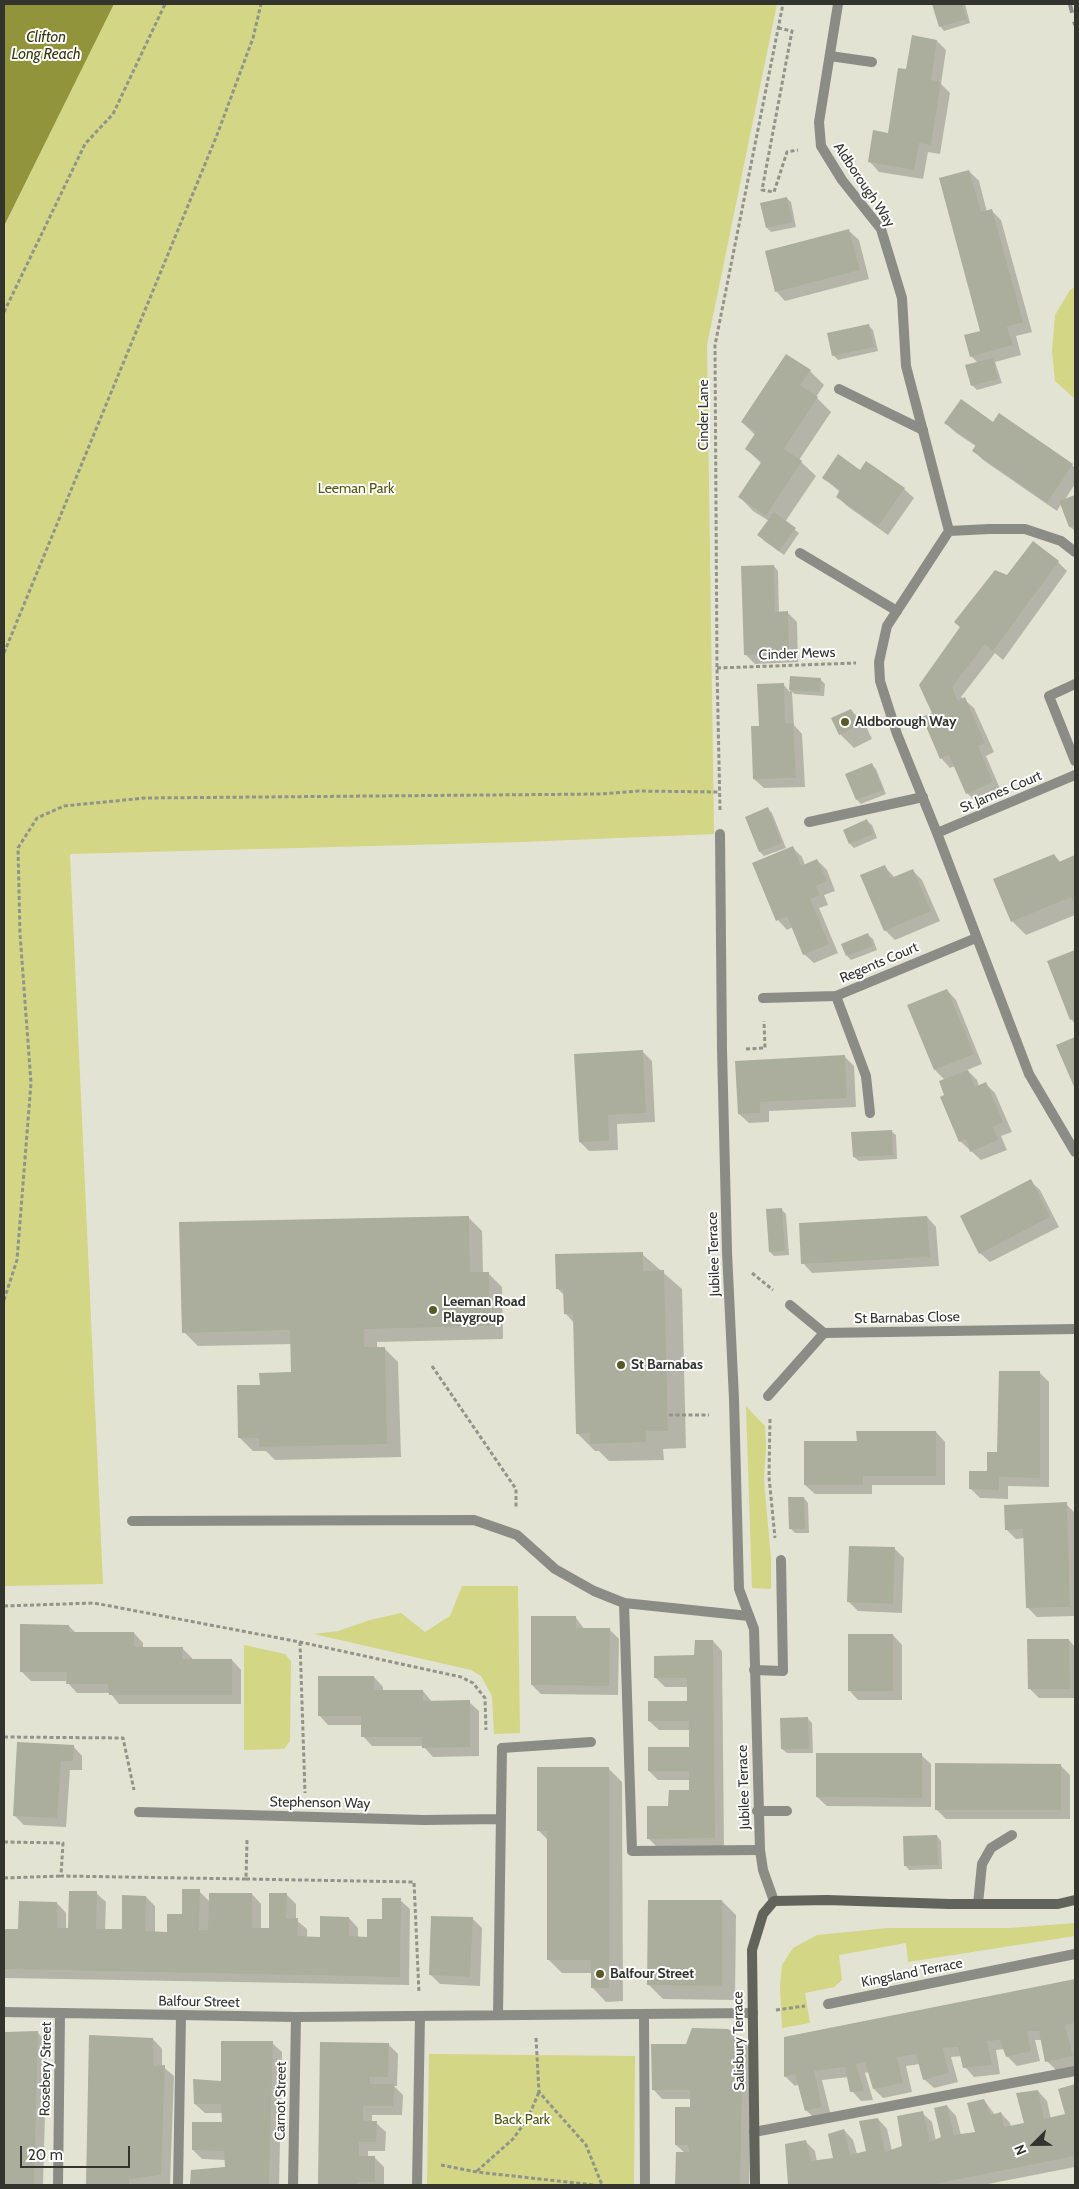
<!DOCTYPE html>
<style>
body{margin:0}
#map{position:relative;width:1079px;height:2189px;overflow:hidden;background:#e2e3d3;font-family:Cabin,sans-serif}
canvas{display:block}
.frame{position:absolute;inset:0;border:5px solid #34342e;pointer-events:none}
.north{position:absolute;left:1009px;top:2119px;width:50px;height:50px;-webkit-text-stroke:4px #fff;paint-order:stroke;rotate:247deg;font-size:14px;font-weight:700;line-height:20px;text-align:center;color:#34342e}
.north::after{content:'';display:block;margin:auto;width:18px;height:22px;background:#34342e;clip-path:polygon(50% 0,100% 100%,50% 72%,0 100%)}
.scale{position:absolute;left:20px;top:2146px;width:110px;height:22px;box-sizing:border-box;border:2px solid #34342e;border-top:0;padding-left:6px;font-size:15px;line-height:18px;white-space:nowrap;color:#34342e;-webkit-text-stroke:4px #fff;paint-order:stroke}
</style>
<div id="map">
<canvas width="1079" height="2189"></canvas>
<div class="frame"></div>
<div class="north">N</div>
<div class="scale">20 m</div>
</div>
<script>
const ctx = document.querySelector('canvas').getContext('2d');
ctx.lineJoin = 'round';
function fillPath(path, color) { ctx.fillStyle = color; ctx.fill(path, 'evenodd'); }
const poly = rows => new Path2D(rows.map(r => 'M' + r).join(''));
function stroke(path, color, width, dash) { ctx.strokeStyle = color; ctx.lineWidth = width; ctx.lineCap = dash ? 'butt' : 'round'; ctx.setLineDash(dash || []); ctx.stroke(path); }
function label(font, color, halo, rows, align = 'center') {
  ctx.font = font + ' Cabin,sans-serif'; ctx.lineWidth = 4; ctx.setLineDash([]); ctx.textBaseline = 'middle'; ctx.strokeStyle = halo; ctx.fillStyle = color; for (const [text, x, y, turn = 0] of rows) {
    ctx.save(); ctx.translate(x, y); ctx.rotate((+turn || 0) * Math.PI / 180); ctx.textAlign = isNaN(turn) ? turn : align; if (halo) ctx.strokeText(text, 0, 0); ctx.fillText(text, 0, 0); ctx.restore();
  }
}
const green = poly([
 [114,4,777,4,707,345,714,834,523,842,70,854,103,1584,4,1586,4,226],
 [1075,287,1075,399,1055,381,1052,351,1055,315,1070,290],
 [746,1406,765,1426,766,1447,764,1480,771,1559,771,1589,752,1588],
 [462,1586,518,1586,520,1733,494,1734,492,1696,481,1676,471,1670,314,1634,338,1631,370,1620,401,1613,425,1632,450,1616],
 [244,1645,285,1654,291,1661,290,1741,284,1749,244,1750],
 [1075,1923,1075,1936,908,1962,906,1943,839,1955,842,1980,834,1987,805,1993,810,2023,782,2028,780,1986,782,1965,793,1948,817,1935,888,1928,1010,1928],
 [429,2054,635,2056,634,2185,427,2185]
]);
const water = poly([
 [4,4,114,4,4,226]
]);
const shadow = poly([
 [933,4,965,4,970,23,944,31,940,26],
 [937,41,946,50,941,84,950,93,940,154,928,152,923,179,879,172,870,162,889,134,907,70],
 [969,171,979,181,987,212,992,211,1001,220,1032,332,1016,336,1021,355,995,362,1002,383,977,390,972,385,978,363,971,356,982,332],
 [786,198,791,202,796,227,771,232,767,228],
 [849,231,859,240,869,279,785,301,776,291],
 [869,326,873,330,878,351,838,360,833,355],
 [810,371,824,385,816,397,831,412,799,460,816,476,785,522,799,533,784,555,763,540,769,521,753,511,740,497,762,464,746,449,755,435,742,422],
 [946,423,993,424,1072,465,1075,468,1075,484,1064,501,1075,496,1075,531,1070,527,1061,504,1057,511,983,460,974,451,977,447,955,432],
 [860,471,904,489,914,498,888,535,847,506,837,496,840,492,824,478],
 [1058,562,1067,571,1003,660,995,653,961,697,974,708,994,752,986,756,1001,791,976,802,967,793,955,766,950,768,941,758,933,714,961,628,955,622,1007,576],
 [774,566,778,571,779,613,787,612,797,622,798,662,755,664,745,654],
 [792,677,820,679,825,684,824,696,795,694,792,692,794,725,802,734,805,787,764,788,754,779,760,727,783,684,790,692],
 [851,710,865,724,872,739,854,748,840,734],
 [872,765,876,769,886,794,861,804,857,800],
 [768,809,772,813,786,848,764,856,760,852,747,817],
 [867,821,872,825,877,838,854,848,850,844],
 [792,847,802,857,805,865,817,860,827,870,835,891,824,895,828,905,819,908,838,953,814,963,804,954,793,927,787,930,778,920],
 [1054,855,1060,862,1075,856,1075,915,1026,935,1012,921],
 [885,867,895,878,913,871,922,880,940,921,895,940,885,930],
 [868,935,873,939,877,950,851,960,847,956],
 [1075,951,1075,1024,1071,1019,1048,962],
 [947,990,956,1000,982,1064,967,1070,977,1080,979,1086,986,1084,995,1093,1012,1132,1001,1136,1007,1150,981,1160,960,1141,945,1096,945,1080,935,1070,909,1005],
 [642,1051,652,1061,655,1122,617,1124,618,1150,589,1151,580,1142],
 [844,1056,854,1066,856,1107,769,1111,769,1122,749,1123,739,1114,736,1062],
 [891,1131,896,1135,897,1159,859,1161,854,1157],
 [1030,1181,1040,1190,1059,1227,990,1262,980,1253],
 [781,1209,786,1214,789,1255,774,1256,770,1252],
 [468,1217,482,1231,483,1273,488,1273,502,1287,503,1339,377,1342,377,1348,384,1348,398,1362,401,1457,275,1460,266,1451,253,1451,239,1437,261,1386,292,1373,292,1344,198,1346,184,1332],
 [927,1217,936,1227,939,1266,812,1273,803,1263],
 [642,1254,682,1289,686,1448,663,1449,664,1460,609,1461,599,1451,595,1451,577,1433,574,1323,566,1314,565,1296,557,1288],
 [1040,1373,1049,1382,1049,1487,1008,1486,1008,1499,980,1498,970,1488,989,1472],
 [936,1432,945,1442,945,1485,872,1485,872,1494,815,1494,805,1485,858,1442],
 [804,1498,808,1503,809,1533,795,1533,790,1528],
 [1066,1504,1075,1513,1075,1616,1037,1617,1028,1608,1025,1538,1016,1539,1006,1529],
 [895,1549,904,1558,902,1613,858,1611,848,1601],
 [576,1618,585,1630,609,1629,619,1639,618,1695,541,1694,532,1685],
 [69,1626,76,1633,134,1633,143,1643,143,1648,182,1648,192,1658,192,1660,232,1660,241,1670,241,1704,119,1704,110,1693,77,1693,68,1683,68,1681,31,1681,21,1671],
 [893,1635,902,1645,902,1700,858,1700,849,1690],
 [1069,1640,1075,1647,1075,1698,1039,1698,1029,1688],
 [713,1641,722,1651,724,1847,658,1848,648,1838,670,1807,690,1792,690,1780,658,1780,649,1771,691,1748,690,1730,659,1730,649,1721,688,1702,688,1687,665,1687,655,1677,696,1656],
 [374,1677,383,1687,383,1692,423,1691,432,1702,469,1702,479,1711,479,1756,433,1757,423,1746,372,1746,363,1736,362,1725,328,1725,319,1715],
 [808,1719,812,1723,813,1753,787,1753,782,1749],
 [73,1746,82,1756,82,1770,70,1770,66,1827,24,1825,14,1815],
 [921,1755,931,1764,931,1807,827,1806,817,1797],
 [1060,1765,1070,1775,1070,1819,946,1819,936,1809],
 [608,1768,622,1782,623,2001,606,2002,592,1987,592,1973,562,1973,548,1959,548,1840,539,1831],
 [937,1836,941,1841,942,1869,909,1870,905,1865],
 [199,1891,210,1902,252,1894,261,1904,261,1929,270,1930,287,1895,296,1904,296,1920,307,1929,307,1938,321,1938,349,1918,358,1928,358,1938,368,1938,400,1900,410,1909,409,1985,4,1978,4,1930,19,1930,57,1903,66,1913,66,1929,69,1929,96,1893,106,1902,105,1930,123,1931,146,1897,155,1906,155,1933,168,1933,183,1915],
 [722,1901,736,1915,735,2000,663,1999,649,1985],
 [473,1919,482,1928,480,1986,440,1984,430,1974],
 [1075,1980,1075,2067,1056,2070,1047,2061,1042,2040,1035,2040,1040,2061,1017,2066,1007,2056,1005,2049,996,2050,1000,2074,974,2077,965,2067,962,2056,951,2057,958,2082,934,2088,924,2079,920,2064,906,2066,912,2092,883,2098,874,2089,869,2072,865,2073,873,2100,861,2101,852,2091,849,2077,822,2080,831,2116,816,2120,806,2110,799,2084,795,2086,785,2076,785,2038],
 [37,2032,47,2042,43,2185,4,2185,4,2034],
 [90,2036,153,2039,162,2049,162,2066,174,2076,170,2184,87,2185],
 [742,2040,752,2050,749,2185,676,2185,677,2153,685,2153,676,2145,691,2108,691,2099,662,2099,653,2089,687,2045],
 [272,2043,282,2052,279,2185,191,2185,192,2171,226,2168,226,2160,202,2159,193,2150,224,2123,223,2113,205,2113,195,2104],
 [322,2044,388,2044,398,2054,397,2086,394,2086,403,2095,402,2115,372,2115,372,2123,376,2123,386,2132,385,2151,368,2151,368,2157,374,2157,384,2167,384,2185,319,2185],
 [1075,2085,1075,2167,983,2185,789,2185,787,2145,805,2141,815,2151,817,2162,835,2159,844,2130,853,2140,857,2154,868,2152,878,2119,887,2129,892,2151,903,2146,922,2113,932,2122,936,2141,942,2138,947,2106,956,2116,961,2135,976,2133,984,2100,995,2115,1001,2113,1010,2123,1011,2127,1025,2124,1038,2091,1047,2101,1051,2119,1067,2115,1060,2090]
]);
const building = poly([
 [932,4,962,4,967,19,939,27],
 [912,35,937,40,931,80,941,82,931,145,919,143,914,170,868,162,873,130,888,133,898,68,906,69],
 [969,170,981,212,992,209,1023,322,1007,327,1013,345,970,357,964,335,980,331,939,178],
 [787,197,793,222,766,228,760,203],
 [849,229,860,270,775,292,765,251],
 [869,324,874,347,832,356,827,333],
 [786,354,811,370,800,385,818,397,784,449,802,461,766,516,738,497,762,461,745,449,756,432,741,422],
 [993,358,998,379,971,386,965,365],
 [961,399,993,422,999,413,1073,464,1047,503,972,451,976,445,944,423],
 [838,454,860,470,866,461,905,488,878,526,836,497,840,490,822,478],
 [1075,495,1075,525,1069,527,1059,501],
 [774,512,796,528,779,551,757,535],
 [1033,541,1059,561,993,651,985,644,952,687,958,701,965,697,985,743,978,746,993,782,966,794,949,755,940,759,922,717,932,713,919,685,960,627,954,622,995,570,1007,575],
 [774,565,775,612,788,611,789,653,744,655,741,566],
 [790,676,821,678,820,692,789,690],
 [784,683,785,723,793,723,796,778,753,779,751,726,759,726,757,684],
 [851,709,859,725,839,735,831,718],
 [872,763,883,790,856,800,845,774],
 [768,807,782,843,759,852,745,817],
 [867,819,873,834,849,844,843,830],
 [793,846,801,866,817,859,827,881,816,886,820,895,810,899,829,944,803,955,787,916,776,921,752,863],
 [1054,854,1059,862,1075,855,1075,907,1071,897,1011,922,993,879],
 [885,865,891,878,913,869,931,911,884,931,860,875],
 [868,933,873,946,846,956,841,944],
 [1075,950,1075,1018,1070,1020,1047,961],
 [947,989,974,1054,934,1070,907,1005],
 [1075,1037,1075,1089,1056,1045],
 [643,1050,646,1113,608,1115,609,1141,579,1142,574,1054],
 [845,1055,847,1098,760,1102,760,1113,738,1114,735,1061],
 [968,1070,975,1087,986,1082,1003,1122,993,1127,998,1140,970,1152,966,1139,959,1142,940,1097,944,1095,939,1081],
 [892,1130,893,1155,853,1157,851,1132],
 [1031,1179,1050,1217,979,1254,960,1216],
 [782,1208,785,1251,769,1252,766,1209],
 [469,1216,470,1272,489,1272,490,1326,364,1329,364,1347,385,1347,387,1444,259,1447,259,1438,238,1438,237,1385,260,1385,259,1373,291,1372,290,1330,182,1333,179,1222],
 [927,1216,930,1257,801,1264,799,1223],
 [643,1252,643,1271,664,1270,668,1431,646,1431,646,1442,590,1444,590,1433,576,1434,573,1314,564,1314,563,1289,556,1289,555,1254],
 [999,1371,1040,1371,1040,1478,999,1477,999,1490,969,1489,969,1471,987,1471,987,1452,997,1452],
 [856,1431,936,1431,936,1476,863,1476,863,1485,804,1485,804,1441,857,1441],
 [788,1497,804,1497,805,1529,789,1529],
 [1067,1502,1070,1607,1026,1608,1023,1529,1005,1530,1004,1505],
 [849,1546,895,1547,893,1604,847,1602],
 [531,1616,576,1616,576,1628,610,1628,609,1686,531,1685],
 [20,1624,69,1625,69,1632,134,1632,134,1647,183,1647,182,1659,232,1659,232,1695,109,1695,108,1684,66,1684,67,1672,20,1672],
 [848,1634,893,1634,893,1691,848,1691],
 [1027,1639,1069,1639,1070,1689,1028,1689],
 [695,1640,713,1640,715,1838,647,1839,647,1806,668,1806,669,1790,689,1790,689,1771,648,1771,648,1747,689,1747,689,1721,648,1721,648,1701,687,1701,687,1678,654,1678,654,1656,694,1655],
 [318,1676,374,1676,374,1690,423,1690,423,1701,470,1700,470,1747,422,1748,422,1737,361,1737,361,1716,318,1716],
 [808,1717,809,1749,781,1749,780,1718],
 [17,1742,74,1745,73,1761,61,1761,57,1818,13,1816],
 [816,1753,922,1753,922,1798,816,1797],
 [935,1763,1061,1764,1061,1810,935,1810],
 [537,1767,609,1767,609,1988,591,1988,591,1960,547,1960,547,1831,537,1831],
 [937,1835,938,1865,904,1866,903,1836],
 [182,1889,200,1889,199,1930,208,1930,209,1893,252,1893,252,1928,269,1928,269,1893,287,1893,286,1919,298,1918,297,1936,320,1937,320,1916,349,1917,349,1936,367,1937,367,1919,382,1919,382,1898,401,1898,400,1977,4,1969,4,1929,18,1929,19,1901,57,1902,57,1928,68,1928,69,1891,97,1891,96,1929,122,1929,122,1895,146,1896,145,1931,167,1932,167,1914,182,1914],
 [648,1900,722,1900,722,1986,647,1985],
 [431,1916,473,1917,470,1977,429,1975],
 [1075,1979,1075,2023,1065,2025,1073,2056,1045,2062,1039,2031,1027,2031,1031,2051,1006,2057,1000,2040,987,2041,992,2065,963,2068,958,2047,943,2048,949,2073,923,2080,916,2054,897,2057,903,2083,873,2089,865,2062,856,2064,864,2091,850,2092,845,2067,814,2071,822,2107,805,2111,795,2074,784,2077,784,2037],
 [692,2028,728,2029,743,2039,740,2185,675,2185,676,2152,689,2152,688,2145,675,2145,675,2107,690,2107,690,2090,652,2090,651,2044,686,2044],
 [38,2031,34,2185,4,2185,4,2032],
 [89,2035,153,2038,153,2066,165,2065,161,2175,129,2179,129,2185,86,2185],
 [221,2041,273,2041,269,2185,190,2185,191,2170,225,2167,224,2151,192,2150,192,2122,222,2122,221,2104,194,2104,193,2079,221,2081],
 [320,2042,389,2043,388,2077,370,2077,370,2084,394,2084,393,2106,363,2106,363,2121,377,2121,376,2142,359,2142,359,2156,375,2156,375,2182,357,2182,357,2185,318,2185],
 [1075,2084,1075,2156,929,2185,788,2185,785,2144,806,2140,811,2161,833,2158,828,2134,844,2129,850,2155,866,2151,859,2121,878,2118,885,2152,902,2146,897,2116,923,2111,930,2142,941,2137,934,2108,947,2105,954,2135,975,2132,967,2103,984,2099,991,2115,1001,2112,1004,2127,1024,2123,1016,2093,1038,2090,1044,2119,1065,2114,1058,2089]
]);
const path = poly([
 [778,28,792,31,762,190,774,192,787,152,798,150],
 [4,312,85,144,113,114,165,4],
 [4,653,217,135,253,38,261,4],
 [717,668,856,663],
 [720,810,717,668,715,345,783,4],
 [746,1049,765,1048,764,1021],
 [752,1273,773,1290],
 [4,1300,17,1260,31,1083,20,934,18,848,37,818,64,806,145,798,601,794,638,791,719,792],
 [432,1366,516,1489,516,1509],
 [669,1415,709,1415],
 [770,1419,769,1477,775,1538],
 [4,1606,94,1603,300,1642,461,1677,473,1683,485,1698,486,1730],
 [300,1642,305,1793],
 [4,1737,123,1738,134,1790],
 [4,1842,63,1843,61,1876,246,1879,247,1840],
 [4,1878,61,1876],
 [246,1879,414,1882,419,1993],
 [776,2010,805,2006],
 [536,2038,539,2092,586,2145,602,2185],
 [441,2165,477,2172,594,2185],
 [477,2171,513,2139,528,2118,539,2092]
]);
const lane = poly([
 [839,389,923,430],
 [989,529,1025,529,1061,541,1075,552],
 [800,553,897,611],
 [1075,684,1049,696,1075,761],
 [809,822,923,797],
 [836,996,866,1076,870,1113],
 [132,1521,474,1520,517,1535,555,1569,594,1591,624,1603,749,1616],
 [624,1603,632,1851,760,1850],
 [754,1670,783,1671,781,1560],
 [502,1748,591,1742],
 [757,1811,787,1811],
 [978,1904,982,1864,991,1848,1012,1835],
 [644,2014,645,2185],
 [754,2132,1075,2071],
 [178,2185,181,2016],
 [417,2185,420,2016]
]);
const street = poly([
 [838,4,819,122,821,146,842,180,881,229,902,298,906,366,949,531,887,626,879,662,880,681,897,734,937,833,1029,1074,1075,1152],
 [830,56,872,62],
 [949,531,989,529],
 [937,833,1075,775],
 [720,834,722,1049,727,1252,734,1399,739,1589,754,1629,760,1850,763,1870,774,1901],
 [763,998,836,996,976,938],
 [790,1305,824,1333],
 [768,1396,824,1333,1075,1329],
 [139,1812,424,1820,501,1819],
 [828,2004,1075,1954],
 [4,2012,296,2017,753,2013],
 [498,2015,502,1748],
 [58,2185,60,2014],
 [293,2185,296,2017]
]);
const secondary = poly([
 [755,2185,752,1950,763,1914,774,1901,827,1900,949,1904,1058,1904,1075,1900]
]);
const rail = poly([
 [1070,4,1075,25]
]);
const markers = [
 [845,722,5,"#575926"],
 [433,1310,5,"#575926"],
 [621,1365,5,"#575926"],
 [600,1974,5,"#575926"]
];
const streetNames = [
 ["Aldborough Way",864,185,56],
 ["Cinder Lane",704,415,-90],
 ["Cinder Mews",797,654,-2],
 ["St James Court",1001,792,-23],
 ["Regents Court",879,963,-23],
 ["Jubilee Terrace",714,1254,-92],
 ["St Barnabas Close",907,1318,-1],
 ["Jubilee Terrace",744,1787,-92],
 ["Stephenson Way",320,1803,1],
 ["Kingsland Terrace",912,1973,-11],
 ["Balfour Street",199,2002,1],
 ["Salisbury Terrace",739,2041,-91],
 ["Rosebery Street",46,2069,-89],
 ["Carnot Street",281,2101,-89]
];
const parkNames = [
 ["Leeman Park",356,489],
 ["Back Park",522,2120]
];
const poiNames = [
 ["Aldborough Way",855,722],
 ["Leeman Road",443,1302],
 ["Playgroup",443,1318],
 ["St Barnabas",631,1365],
 ["Balfour Street",610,1974]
];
const waterNames = [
 ["Clifton",46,38],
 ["Long Reach",46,55]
];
fillPath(green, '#d2d685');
fillPath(water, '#91943b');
fillPath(shadow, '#0003');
fillPath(building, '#abad9d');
stroke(path, '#939489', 3, [4, 2.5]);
stroke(lane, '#8b8c85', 10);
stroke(street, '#8b8c85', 10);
stroke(secondary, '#62635a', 10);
stroke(rail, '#8d8e83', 4, [9, 9]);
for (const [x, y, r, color] of markers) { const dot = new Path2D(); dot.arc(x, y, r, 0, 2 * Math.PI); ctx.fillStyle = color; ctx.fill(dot); stroke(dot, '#fff', 2); }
label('14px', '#34342e', '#fff', streetNames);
label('14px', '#535512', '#fff', parkNames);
label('bold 14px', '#34342e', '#fff', poiNames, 'left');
label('italic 15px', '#353610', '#fff', waterNames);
</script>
